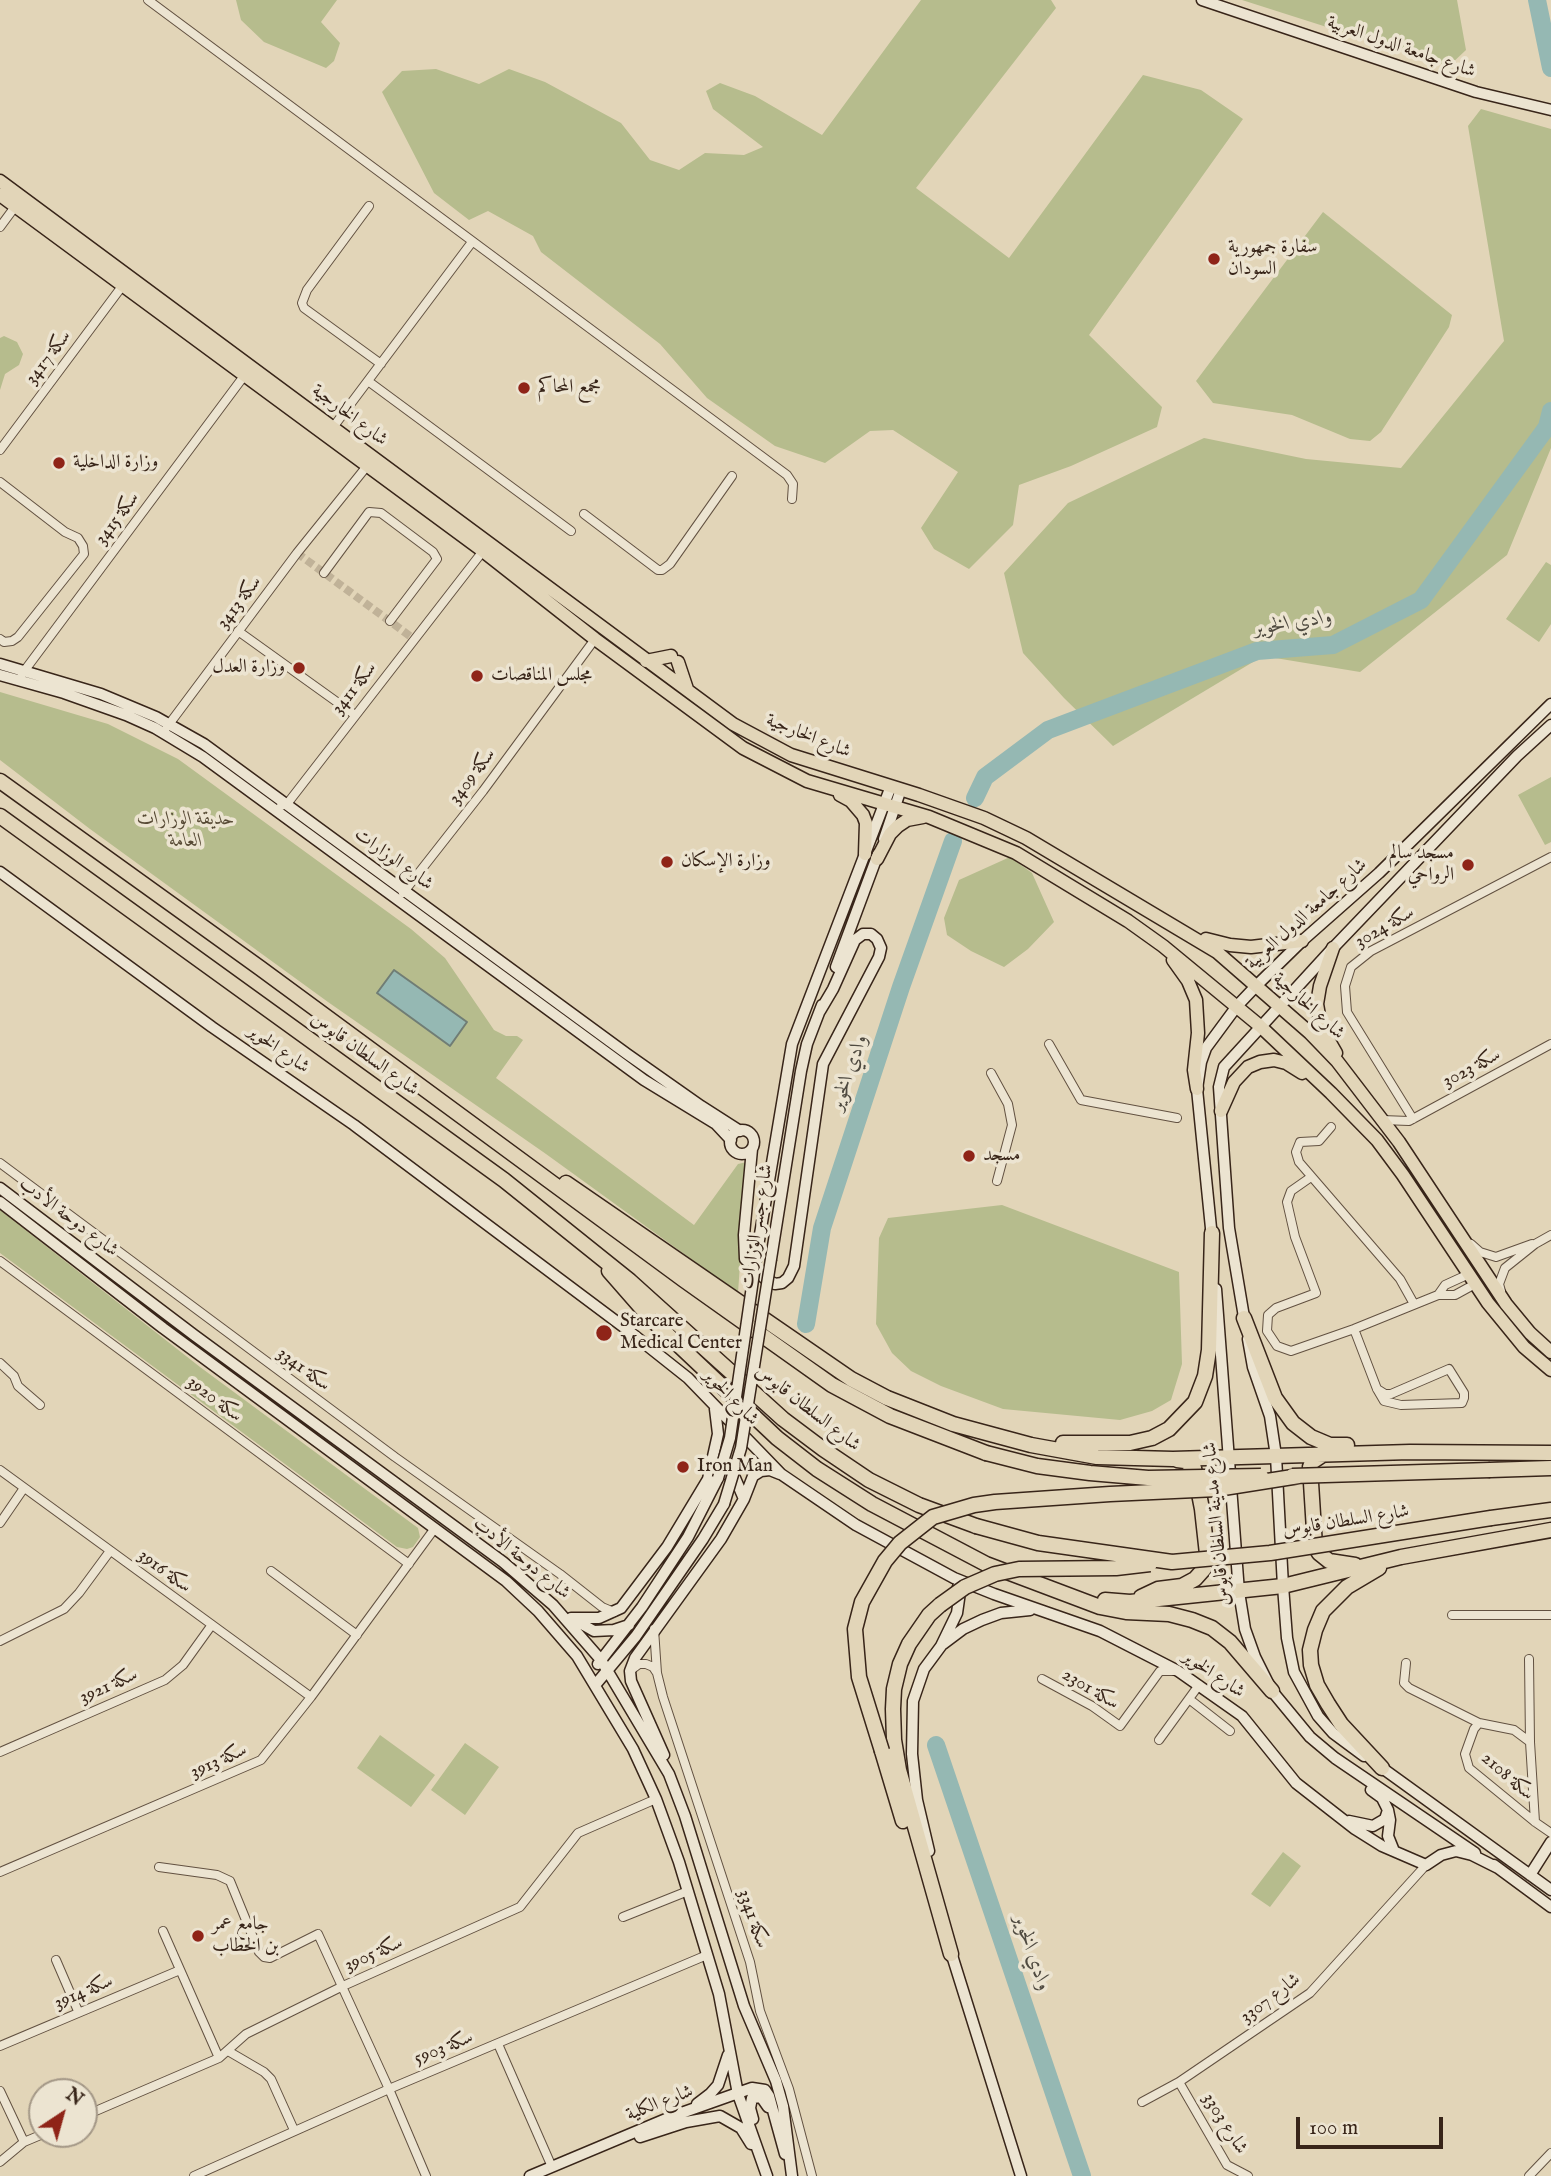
<!DOCTYPE html>
<meta charset="utf-8">
<style>
body{margin:0}
#map{position:relative;width:1551px;height:2176px;overflow:hidden;background:#e2d5b8;font-family:"IM FELL English",serif}
canvas{display:block}
.north{position:absolute;left:28px;top:2078px;width:70px;height:70px;box-sizing:border-box;background:#ece4d1;border:2px solid #a49887;border-radius:50%;rotate:36deg;font-size:19px;font-weight:700;line-height:28px;text-align:center;color:#382519}
.north::after{content:'';display:block;margin:auto;width:24px;height:32px;background:#8f2418;clip-path:polygon(50% 0,100% 100%,50% 72%,0 100%)}
.scale{position:absolute;left:1296px;top:2117px;width:147px;height:32px;box-sizing:border-box;border:4px solid #382519;border-top:0;padding-left:9px;font-size:21px;line-height:24px;white-space:nowrap;color:#382519;-webkit-text-stroke:5px #ece4d1;paint-order:stroke}
</style>
<div id="map">
<canvas width="1551" height="2176"></canvas>
<div class="north">N</div>
<div class="scale">100 m</div>
</div>
<script>
const ctx = document.querySelector('canvas').getContext('2d');
ctx.lineJoin = 'round';
function fillPath(path, color) { ctx.fillStyle = color; ctx.fill(path, 'evenodd'); }
const poly = rows => new Path2D(rows.map(r => 'M' + r).join(''));
function stroke(path, color, width, dash) { ctx.strokeStyle = color; ctx.lineWidth = width; ctx.lineCap = dash ? 'butt' : 'round'; ctx.setLineDash(dash || []); ctx.stroke(path); }
function label(font, color, halo, rows, align = 'center') {
  ctx.font = font + ' "IM FELL English",Amiri,serif'; ctx.lineWidth = 7; ctx.setLineDash([]); ctx.textBaseline = 'middle'; ctx.strokeStyle = halo; ctx.fillStyle = color; for (const [text, x, y, turn = 0] of rows) {
    ctx.save(); ctx.translate(x, y); ctx.rotate((+turn || 0) * Math.PI / 180); ctx.textAlign = isNaN(turn) ? turn : align; if (halo) ctx.strokeText(text, 0, 0); ctx.fillText(text, 0, 0); ctx.restore();
  }
}
const green = poly([
 [236,0,337,0,321,22,340,43,334,61,326,68,264,42,241,20],
 [921,0,1051,0,1056,8,916,188,1009,258,1143,75,1201,90,1243,119,1089,335,1162,407,1157,427,1071,466,1019,485,1013,525,969,569,934,549,921,528,958,472,893,430,870,431,825,463,775,446,707,398,660,344,541,252,533,236,488,211,469,220,434,193,382,92,402,71,436,69,479,84,509,69,545,82,621,123,650,160,679,170,705,153,744,155,763,147,713,109,706,91,720,83,755,96,822,135],
 [1242,0,1457,0,1466,50,1449,66],
 [1481,109,1551,129,1551,448,1507,555,1360,672,1263,656,1113,746,1064,698,1023,653,1004,573,1068,503,1204,438,1306,459,1401,468,1504,341,1468,126],
 [1323,212,1452,315,1449,327,1381,432,1370,441,1350,439,1292,415,1213,403,1196,381],
 [4,336,17,342,23,354,19,365,5,374,0,390,0,338],
 [1546,562,1551,565,1551,624,1539,642,1506,619],
 [0,692,108,724,178,759,411,929,445,958,494,1030,506,1036,517,1036,523,1040,496,1078,694,1225,738,1164,747,1162,738,1293,546,1154,328,1002,90,829,0,760],
 [1551,777,1551,842,1545,845,1518,795],
 [1010,857,1032,873,1054,922,1028,949,1004,967,971,951,947,935,944,918,959,880],
 [1002,1205,1179,1272,1182,1364,1171,1400,1152,1411,1120,1420,1003,1409,941,1386,911,1371,892,1353,876,1324,879,1238,888,1218],
 [0,1210,200,1367,418,1528,420,1537,413,1547,407,1549,397,1547,0,1253],
 [380,1735,435,1775,411,1807,357,1768],
 [465,1743,499,1767,465,1815,431,1790],
 [1283,1852,1301,1866,1270,1907,1251,1894]
]);
const water = poly([
 [394,970,467,1022,450,1046,377,993,394,970]
]);
const river = poly([
 [1537,0,1551,68],
 [975,798,985,777,1048,730,1257,651,1333,645,1421,600,1547,427,1551,411],
 [806,1324,822,1228,901,987,953,841],
 [936,1745,1082,2176]
]);
const streetTunnel = poly([
 [297,553,414,639]
]);
const street = poly([
 [148,0,787,475,793,484,792,499],
 [369,206,307,290,302,303,304,308,381,364],
 [0,227,17,204],
 [368,381,571,531],
 [331,430,472,242],
 [0,450,123,285],
 [0,482,65,532,78,538,83,546,84,554,18,637,12,641,4,642,0,639],
 [584,514,658,570,662,570,670,564,732,476],
 [324,573,369,512,381,513,433,552,437,559,390,621],
 [238,631,355,715],
 [22,674,244,376],
 [167,727,297,553,367,466],
 [281,806,287,804,483,551],
 [403,893,483,791,595,639],
 [1049,1044,1081,1100,1177,1118],
 [991,1073,1008,1104,1012,1125,997,1181],
 [1413,1119,1347,1012,1345,986,1351,967,1371,951,1551,857],
 [1382,1120,1409,1121,1551,1044],
 [1331,1127,1319,1141,1300,1142,1296,1152,1299,1162,1400,1279,1414,1304],
 [0,1163,395,1457,560,1574,602,1607,614,1612],
 [1311,1177,1291,1191,1287,1202,1295,1237,1316,1293,1276,1308,1268,1315,1267,1331,1277,1346,1291,1351,1354,1329,1438,1295,1455,1295,1475,1284],
 [1471,1244,1480,1252,1496,1257,1532,1244],
 [0,1261,409,1564],
 [1501,1291,1499,1284,1505,1268,1535,1244,1551,1235],
 [1438,1295,1445,1285,1469,1274],
 [1354,1329,1377,1389,1384,1401,1401,1405,1462,1403,1464,1398,1464,1393,1449,1369,1391,1394,1385,1394,1377,1389],
 [0,1363,14,1376,18,1386,40,1405],
 [0,1470,311,1697],
 [0,1523,24,1488],
 [271,1571,357,1635],
 [1452,1615,1551,1615],
 [654,1629,657,1673,663,1697,750,1962,760,2011,789,2089,812,2176],
 [0,1641,64,1609,79,1593,110,1551],
 [1529,1659,1530,1742],
 [1406,1663,1404,1683,1409,1688,1479,1723],
 [631,1670,639,1664,646,1664,653,1667,657,1673],
 [1042,1679,1092,1706,1120,1726,1160,1671,1175,1671],
 [1189,1699,1230,1731],
 [1159,1740,1199,1685],
 [0,1752,165,1680,183,1665,211,1626],
 [1535,1822,1530,1742,1514,1730,1479,1723,1474,1729,1465,1754,1469,1768,1535,1822,1551,1833],
 [159,1867,217,1875,230,1881,259,1952,264,1957,270,1958,318,1934,389,2089,426,2176],
 [0,1872,261,1760,311,1697,435,1528],
 [623,1917,688,1891],
 [163,1931,219,2058],
 [56,1960,78,2011],
 [498,2044,552,2167],
 [0,2046,180,1970],
 [228,2051,264,2072,271,2079,294,2130],
 [1179,2082,1227,2165,1248,2176],
 [0,2091,24,2142],
 [1142,2102,1179,2082,1310,1993,1426,1865],
 [84,2116,219,2058,246,2034,343,1986,520,1907,578,1833,656,1799],
 [0,2162,24,2142,43,2134],
 [194,2176,389,2089,707,1955],
 [1529,2176,1551,2153]
]);
const secondary = poly([
 [1202,0,1476,92,1551,110],
 [0,664,101,694,156,717,204,744,627,1054,701,1106,740,1131],
 [0,675,64,693,126,715,155,728,203,757,644,1080,716,1124,731,1140],
 [884,839,901,789],
 [0,872,212,1027,354,1125,625,1328,688,1378,781,1474,856,1525,954,1578,994,1594,1100,1631,1178,1671,1242,1716,1296,1783,1355,1829,1382,1846,1426,1865,1441,1855,1456,1851,1472,1855,1498,1868],
 [836,967,878,854],
 '730 1142a12 12 0 1 1 24 0a12 12 0 1 1-24 0Z',
 [752,1149,744,1235,745,1259,764,1278,775,1284,782,1283,788,1278,794,1266,823,1064,879,957,881,948,877,939,871,934,863,934,855,940,833,989,820,1011],
 [0,1188,194,1335,503,1562,553,1605,601,1660,669,1774,685,1816,744,2006,776,2081,783,2106,792,2176],
 [0,1202,163,1328,506,1581,538,1611,577,1656,633,1749,656,1799,679,1862,719,1994,738,2094,767,2176],
 [1212,1238,1197,1089,1201,1062,1206,1048,1237,1006,1256,986,1302,941,1379,873,1551,704],
 [757,1252,792,1044,891,786],
 [771,1259,801,1071,807,1044,822,1005],
 [1216,1289,1239,1592,1245,1629,1255,1657,1272,1691,1310,1737,1335,1758,1475,1853],
 [1245,1323,1229,1228,1219,1087,1224,1067,1333,948,1517,756,1551,725],
 [1248,1339,1253,1367,1270,1416,1276,1456,1283,1586,1287,1638,1294,1672,1318,1716,1333,1733,1364,1756],
 [713,1473,722,1472,735,1478,744,1499],
 [571,1618,599,1618,621,1608,667,1547,708,1479,718,1434,715,1409],
 [573,1619,594,1631,614,1630,629,1625],
 [943,1644,963,1629,982,1620,1001,1613,1030,1610],
 [598,1664,642,1607,688,1537,718,1478],
 [596,1684,636,1636,703,1539,724,1504],
 [664,1755,631,1681,630,1671,635,1658,721,1539,744,1499,753,1476,761,1471,770,1470,780,1474],
 [1378,1765,1551,1890],
 [1371,1790,1382,1798,1388,1810,1390,1820,1388,1836,1394,1851],
 [1349,1821,1373,1826,1385,1819,1388,1810],
 [929,1851,917,1800,912,1754,913,1701,924,1669,941,1646,957,1613,960,1592,958,1587],
 [1494,1865,1551,1907],
 [1530,1875,1551,1842],
 [950,1949,1021,2176],
 [697,2104,710,2094,718,2085,728,2055],
 [753,2119,750,2108,752,2098,761,2097,768,2107],
 [640,2137,686,2122,720,2116,741,2128,751,2144],
 [530,2176,673,2116,752,2088,765,2090,769,2096,785,2154]
]);
const primary = poly([
 [0,181,733,724,791,755,919,795,984,818,1026,838,1217,952,1310,1033,1337,1061,1399,1142,1506,1304,1530,1333,1551,1352],
 [0,195,483,551,595,639,743,748,807,781,929,817,1016,853,1128,921,1163,946,1260,1026,1331,1093,1377,1140,1403,1175,1488,1303,1524,1347,1551,1370],
 [646,661,671,656],
 [678,662,687,689],
 [840,795,851,801,863,815,866,823,865,854],
 [877,859,890,834,898,826,907,820,923,817],
 [1206,939,1230,945,1251,947,1302,941],
 [1333,948,1320,986,1317,1004,1321,1027,1336,1053],
 [1173,960,1188,981,1196,1000,1198,1033,1194,1070,1197,1089],
 [1221,1111,1234,1082,1248,1067,1260,1062,1274,1060,1286,1063,1302,1073]
]);
const highway = poly([
 [0,781,260,968,684,1280,832,1385,890,1416,986,1453],
 [0,816,504,1180,630,1281,783,1419,823,1449,869,1480,919,1505,976,1526],
 [566,1183,851,1379,887,1398,953,1424,1031,1445,1097,1457,1173,1459,1410,1452,1551,1453],
 [609,1271,651,1319,777,1438,817,1469,872,1504,986,1564,1100,1607,1126,1612,1169,1614,1192,1620,1212,1628,1230,1642,1272,1691],
 [1244,1318,1275,1398,1293,1423,1311,1437,1330,1445,1347,1445],
 [1063,1443,1130,1443,1152,1438,1169,1429,1195,1402,1205,1376,1209,1350,1212,1233],
 [1324,1454,1312,1462,1310,1467,1315,1546,1319,1553,1329,1561,1355,1565],
 [1490,1470,1551,1468],
 [1491,1518,1551,1510],
 [1379,1568,1347,1587,1323,1611,1315,1630,1310,1650,1311,1665,1317,1685,1328,1704,1341,1724,1382,1768],
 [1141,1597,1158,1589,1182,1586,1195,1579,1204,1569,1207,1554,1202,1509,1194,1468,1185,1461,1177,1460],
 [1105,1600,1130,1602,1283,1586,1401,1557,1551,1530],
 [940,1605,929,1615,909,1644,900,1664,894,1689,893,1709,894,1740,899,1770,951,1954],
 [882,1751,903,1821]
]);
const secondaryBridge = poly([
 [718,1478,730,1438,757,1252],
 [724,1504,741,1448,771,1259]
]);
const highwayBridge = poly([
 [986,1453,1037,1466,1090,1473,1148,1478,1261,1476],
 [1292,1476,1490,1470],
 [976,1526,1038,1543,1172,1562,1270,1553,1491,1518],
 [940,1605,965,1587,995,1574,1019,1569,1116,1568,1150,1564],
 [882,1751,859,1677,855,1629,862,1602,885,1561,900,1543,933,1517,974,1505,995,1502,1110,1494,1217,1489,1299,1476]
]);
const markers = [
 [1214,259,7,"#8f2418"],
 [524,388,7,"#8f2418"],
 [59,463,7,"#8f2418"],
 [299,668,7,"#8f2418"],
 [477,676,7,"#8f2418"],
 [667,862,7,"#8f2418"],
 [1468,865,7,"#8f2418"],
 [969,1156,7,"#8f2418"],
 [604,1333,9,"#8f2418"],
 [683,1467,7,"#8f2418"],
 [198,1936,7,"#8f2418"]
];
const streetNames = [
 ["شارع جامعة الدول العربية",1401,48,19],
 ["سكة 3417",49,358,-53],
 ["شارع الخارجية",349,416,37],
 ["سكة 3415",118,519,-53],
 ["سكة 3413",240,603,-53],
 ["سكة 3411",355,689,-52],
 ["شارع الخارجية",808,737,22],
 ["سكة 3409",473,777,-53],
 ["شارع الوزارات",393,860,36],
 ["شارع جامعة الدول العربية",1307,915,-42],
 ["سكة 3024",1385,928,-30],
 ["شارع الخارجية",1308,1007,42],
 ["شارع الخوير",278,1050,35],
 ["شارع السلطان قابوس",364,1055,36],
 ["سكة 3023",1472,1069,-28],
 ["شارع دوحة الأدب",68,1218,37],
 ["شارع جسر الوزارات",758,1227,-81],
 ["سكة 3341",303,1370,36],
 ["شارع الخوير",730,1398,46],
 ["سكة 3920",214,1400,37],
 ["شارع السلطان قابوس",807,1409,38],
 ["شارع السلطان قابوس",1346,1522,-9],
 ["شارع مدينة السلطان قابوس",1218,1524,-95],
 ["شارع دوحة الأدب",521,1559,39],
 ["سكة 3916",164,1572,36],
 ["شارع الخوير",1213,1675,34],
 ["سكة 3921",109,1687,-24],
 ["سكة 2301",1090,1690,31],
 ["سكة 3913",219,1762,-24],
 ["سكة 2108",1507,1777,41],
 ["سكة 3341",752,1919,71],
 ["سكة 3905",374,1955,-24],
 ["سكة 3914",84,1993,-23],
 ["3307 شارع",1271,1999,-37],
 ["سكة 5903",444,2049,-22],
 ["شارع الكلية",660,2104,-21],
 ["3303 شارع",1224,2124,58]
];
const poiNames = [
 ["سفارة جمهورية",1228,248],
 ["السودان",1228,270],
 ["مجمع المحاكم",538,388],
 ["وزارة الداخلية",73,463],
 ["وزارة العدل",285,668,"right"],
 ["مجلس المناقصات",491,676],
 ["مسجد سالم",1454,854,"right"],
 ["الرواحي",1454,876,"right"],
 ["وزارة الإسكان",681,862],
 ["مسجد",983,1156],
 ["Starcare",620,1322],
 ["Medical Center",620,1344],
 ["Iron Man",697,1467],
 ["جامع عمر",212,1925],
 ["بن الخطاب",212,1947]
];
const parkNames = [
 ["حديقة الوزارات",186,820],
 ["العامة",186,842]
];
const waterNames = [
 ["وادي الخوير",1293,624,-9],
 ["وادي الخوير",850,1073,-71],
 ["وادي الخوير",1031,1953,71]
];
fillPath(green, '#b6bc8d');
fillPath(water, '#95b8b3');
stroke(water, '#707d75', 2);
stroke(river, '#95b8b3', 18);
stroke(streetTunnel, '#c0b298', 8, [8, 4]);
stroke(street, '#625141', 10);
stroke(secondary, '#382519', 13);
stroke(primary, '#382519', 15);
stroke(highway, '#382519', 17);
stroke(street, '#ece4d1', 8);
stroke(secondary, '#ece4d1', 10);
stroke(primary, '#e2d5b8', 12);
stroke(highway, '#e2d5b8', 14);
stroke(secondaryBridge, '#382519', 13, []);
stroke(highwayBridge, '#382519', 17, []);
stroke(secondaryBridge, '#ece4d1', 10);
stroke(highwayBridge, '#e2d5b8', 14);
for (const [x, y, r, color] of markers) { const dot = new Path2D(); dot.arc(x, y, r, 0, 2 * Math.PI); ctx.fillStyle = color; ctx.fill(dot); stroke(dot, '#ece4d1', 2.5); }
label('19px', '#382519', '#ece4d1', streetNames);
label('19px', '#382519', '#ece4d1', poiNames, 'left');
label('italic 19px', '#584b36', '#ece4d1', parkNames);
label('italic 21px', '#4f4a40', '#ece4d1', waterNames);
</script>
